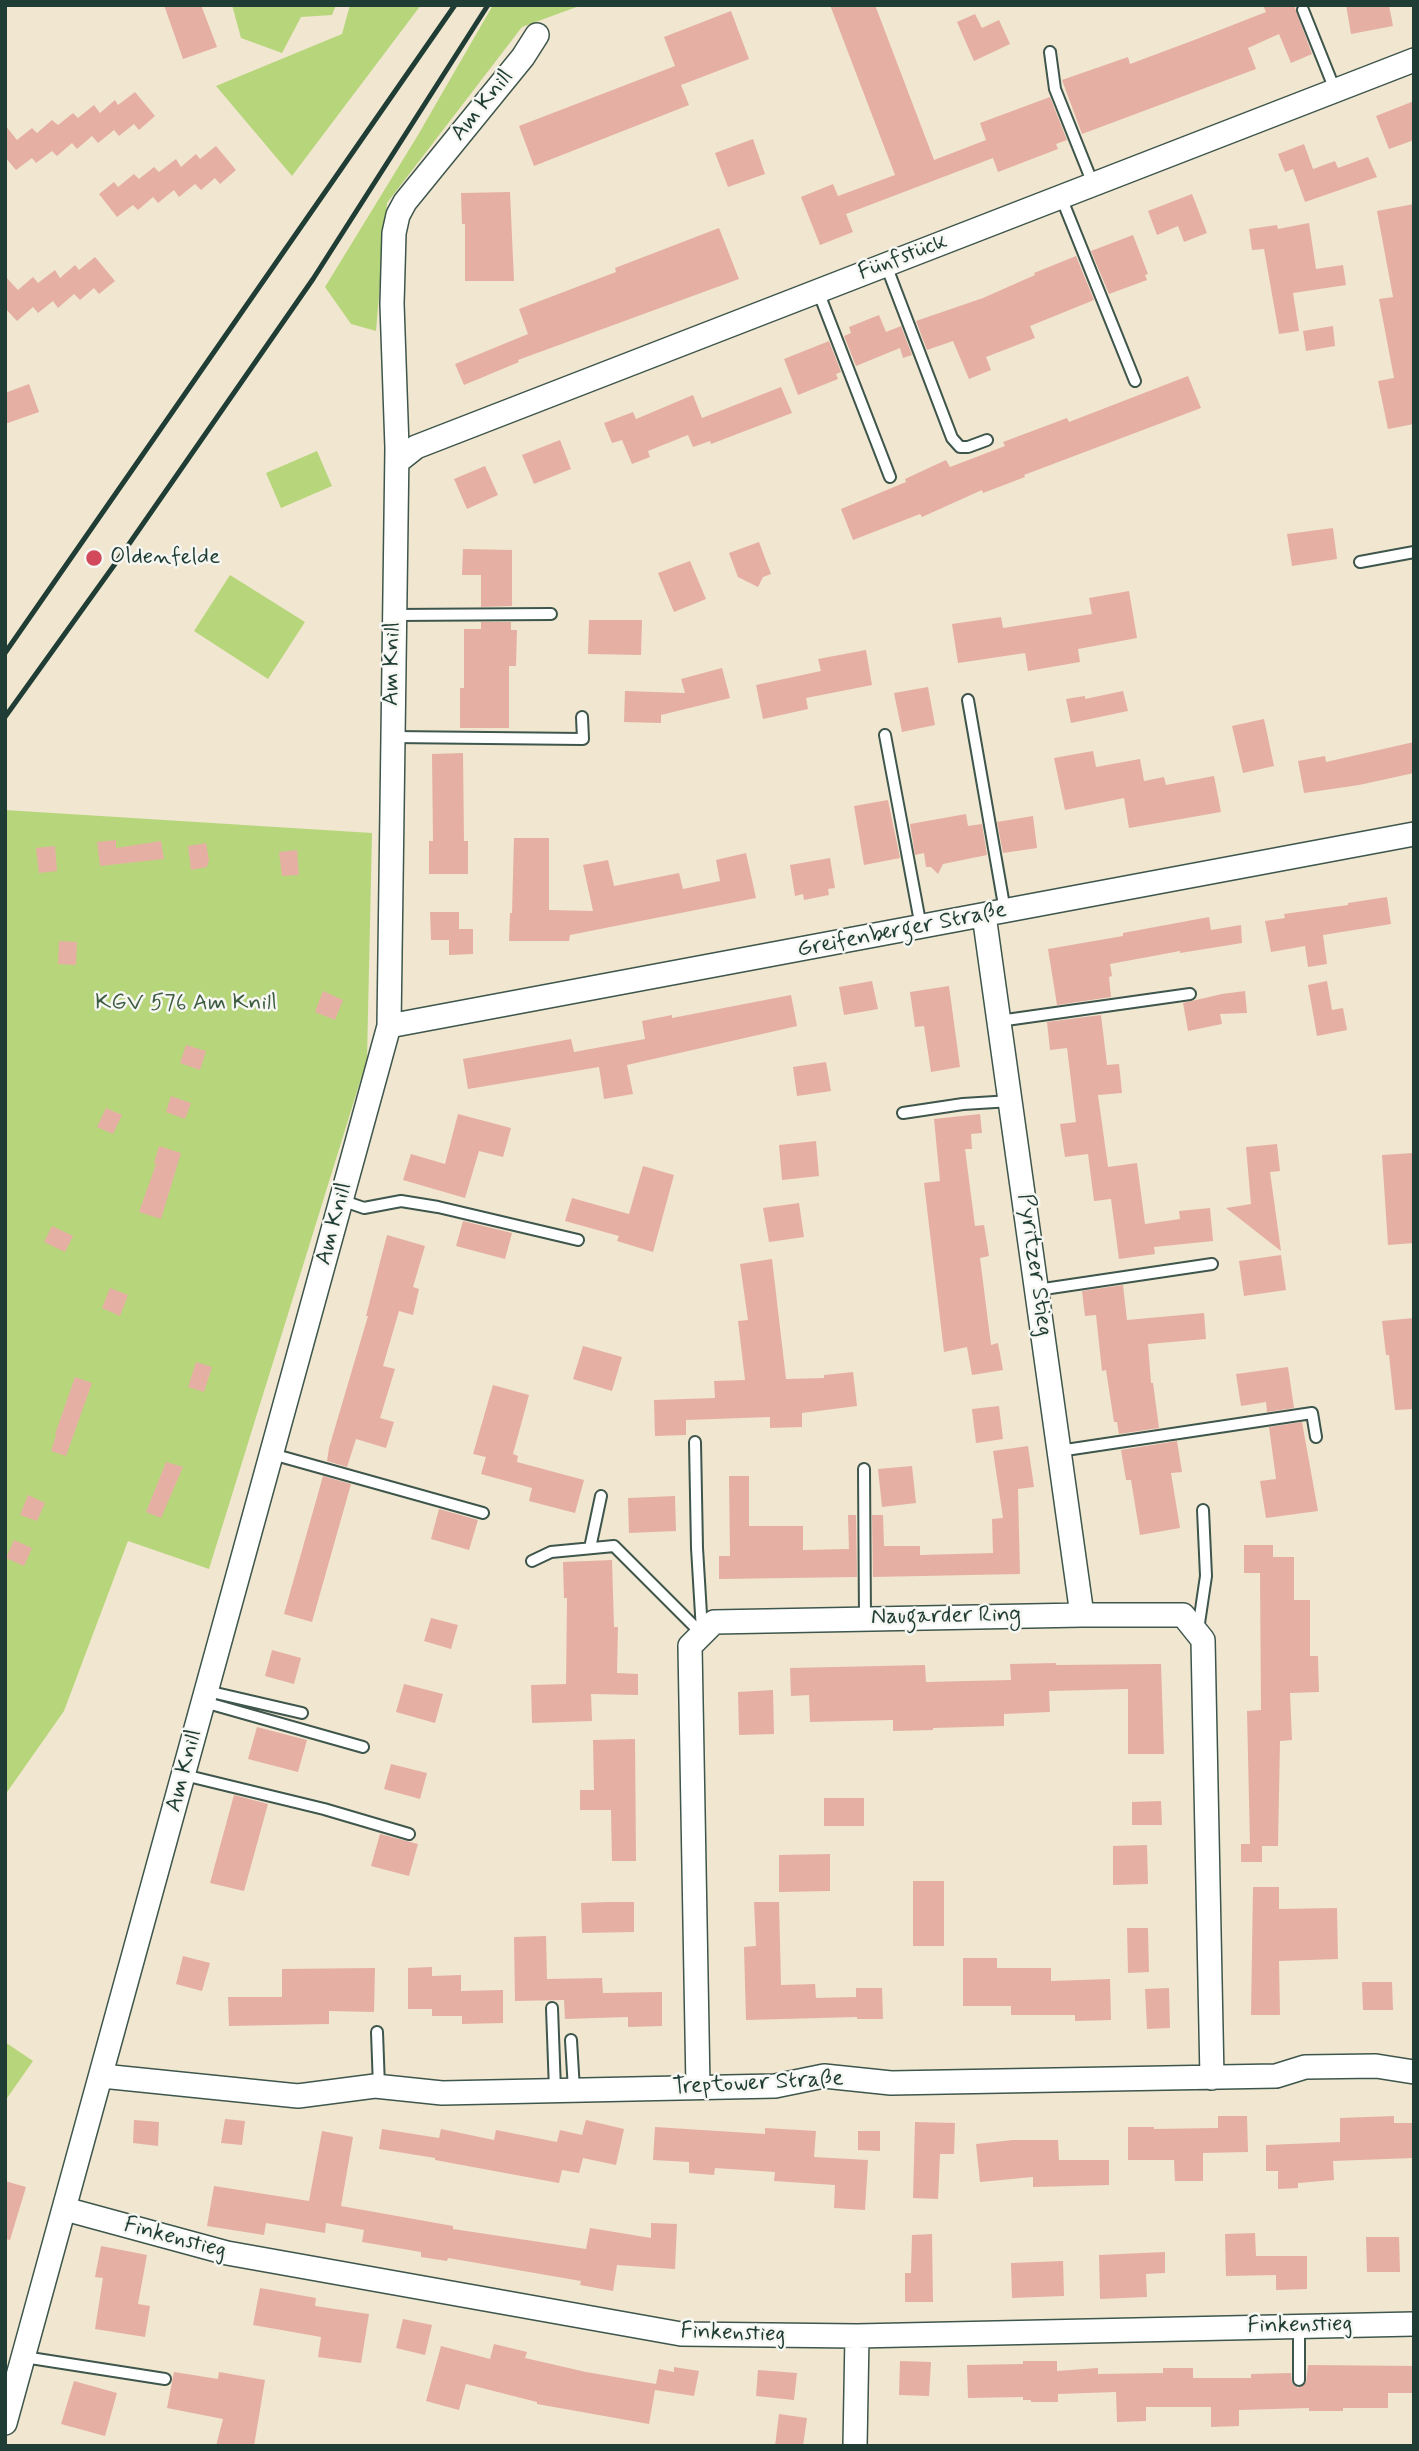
<!DOCTYPE html>
<meta charset="utf-8">
<style>
body{margin:0}
#map{position:relative;width:1419px;height:2451px;overflow:hidden;background:#f1e6d0;font-family:Mynerve,sans-serif}
canvas{display:block}
.frame{position:absolute;inset:0;border:7px solid #1f3d34;pointer-events:none}
</style>
<div id="map">
<canvas width="1419" height="2451"></canvas>
<div class="frame"></div>
</div>
<script>
const ctx = document.querySelector('canvas').getContext('2d');
ctx.lineJoin = 'round';
function fillPath(path, color) { ctx.fillStyle = color; ctx.fill(path, 'evenodd'); }
const poly = rows => new Path2D(rows.map(r => 'M' + r).join(''));
function stroke(path, color, width, dash) { ctx.strokeStyle = color; ctx.lineWidth = width; ctx.lineCap = dash ? 'butt' : 'round'; ctx.setLineDash(dash || []); ctx.stroke(path); }
function label(font, color, halo, rows, align = 'center') {
  ctx.font = font + ' Mynerve,sans-serif'; ctx.lineWidth = 5; ctx.setLineDash([]); ctx.textBaseline = 'middle'; ctx.strokeStyle = halo; ctx.fillStyle = color; for (const [text, x, y, turn = 0] of rows) {
    ctx.save(); ctx.translate(x, y); ctx.rotate((+turn || 0) * Math.PI / 180); ctx.textAlign = isNaN(turn) ? turn : align; if (halo) ctx.strokeText(text, 0, 0); ctx.fillText(text, 0, 0); ctx.restore();
  }
}
const green = poly([
 [232,5,336,5,332,15,301,17,282,53,241,38],
 [350,5,421,5,292,176,216,86,342,34],
 [493,5,582,5,522,27,387,203,376,331,351,324,325,287,418,135],
 [317,451,332,486,281,508,266,473],
 [230,575,305,622,268,679,194,631],
 [5,810,372,833,367,1059,209,1569,128,1541,64,1711,5,1795],
 [5,2042,33,2061,5,2101]
]);
const building = poly([
 [164,5,201,5,217,47,183,59],
 [830,5,875,5,934,160,986,140,980,123,1050,97,1067,140,1056,144,1058,149,998,172,993,158,846,214,853,232,820,245,801,197,833,184,838,196,895,175],
 [1263,5,1294,5,1312,54,1291,63,1279,34,1248,48,1256,69,1082,134,1062,80,1128,57,1130,64,1197,39,1266,12],
 [1346,5,1389,5,1393,26,1351,34],
 [731,11,749,59,681,85,689,105,534,166,519,126,675,66,664,37],
 [975,14,982,28,999,20,1010,44,974,61,957,22],
 [135,92,155,116,139,130,134,124,119,136,114,130,98,143,92,136,77,149,72,143,57,156,52,151,36,163,32,158,16,170,5,157,5,125,17,140,32,128,37,133,52,120,58,125,73,113,78,118,94,105,100,113,115,100,118,105],
 [1414,101,1414,140,1389,149,1376,116],
 [753,139,765,174,728,187,715,153],
 [1304,144,1313,169,1335,161,1338,168,1368,157,1377,177,1305,202,1293,169,1285,172,1278,154],
 [216,146,236,170,220,184,215,178,201,190,195,184,179,197,174,190,158,203,153,197,138,210,133,205,117,217,99,194,114,182,118,187,134,174,139,179,154,167,159,172,176,159,181,167,196,154,200,159],
 [510,192,514,281,465,281,465,224,462,224,461,193],
 [1192,194,1207,233,1184,242,1178,226,1157,235,1148,211],
 [1414,204,1414,424,1388,429,1378,381,1394,378,1379,299,1393,297,1377,211],
 [1309,223,1316,269,1343,265,1346,285,1293,293,1299,331,1279,334,1264,249,1252,250,1249,229,1277,225,1278,229],
 [719,228,739,279,518,360,519,362,464,385,455,364,528,334,519,309,616,272,615,268],
 [1133,235,1148,274,1145,275,1147,280,1109,294,1091,251],
 [1076,256,1094,300,1030,326,1035,338,986,357,991,370,969,379,953,341,927,350,916,321,983,298,1035,275,1034,273],
 [95,257,115,281,99,294,94,288,80,300,74,294,58,308,53,301,38,313,33,307,17,321,5,308,5,276,18,290,33,277,38,283,55,270,60,278,75,265,79,270],
 [879,315,886,332,901,326,912,355,903,358,900,348,856,366,844,336,851,333,849,327],
 [1333,326,1335,346,1306,351,1303,331],
 [829,341,841,372,836,374,838,379,798,395,784,359],
 [1188,376,1201,408,1024,475,1025,477,983,493,982,490,922,517,920,514,853,540,841,509,906,482,905,479,946,460,950,467,1005,446,1003,442,1067,418,1069,422],
 [29,384,39,412,5,424,5,393],
 [781,387,792,413,711,444,710,441,693,447,688,435,648,451,650,457,632,464,622,440,612,443,604,423,633,412,636,419,693,395,702,418],
 [560,440,571,469,534,484,522,455],
 [485,466,498,495,467,509,454,479],
 [1333,528,1337,559,1292,566,1287,534],
 [759,542,771,574,763,577,758,587,738,577,729,553],
 [463,549,512,550,512,606,481,607,481,575,462,575],
 [690,561,706,599,674,612,658,573],
 [1129,591,1137,638,1078,649,1080,662,1028,671,1025,653,958,663,952,624,1001,617,1003,628,1092,614,1089,598],
 [589,620,642,620,641,655,588,654],
 [481,622,511,622,511,630,517,630,516,666,509,666,509,728,460,728,460,688,464,688,464,629,481,629],
 [866,650,872,685,806,698,808,709,763,719,756,685,821,671,818,659],
 [722,668,730,698,661,715,661,723,624,722,625,691,685,693,681,679],
 [928,687,935,725,902,732,894,693],
 [1123,691,1128,711,1071,723,1066,699,1085,696,1085,699],
 [1264,719,1274,766,1243,773,1232,726],
 [1414,742,1414,773,1359,785,1304,793,1298,761,1325,756,1326,762],
 [1093,751,1096,767,1140,759,1144,781,1164,777,1166,785,1214,776,1221,812,1129,828,1124,798,1065,810,1054,758],
 [463,753,464,841,468,841,468,874,429,874,429,841,433,841,432,754],
 [888,800,900,858,864,865,854,806],
 [966,814,968,826,982,824,987,855,943,864,938,874,931,867,926,867,924,853,915,855,910,824],
 [1033,816,1037,848,1003,853,997,822],
 [514,838,549,838,549,910,593,911,583,865,608,860,614,886,679,873,683,889,720,881,716,860,746,853,756,898,570,935,569,941,509,941,510,913,512,913],
 [116,840,116,848,161,841,164,859,100,866,97,842],
 [206,843,209,860,207,867,191,870,188,846],
 [55,846,57,871,39,873,36,848],
 [297,850,299,875,282,876,279,852],
 [830,858,835,888,828,889,829,895,804,900,803,894,795,896,790,865],
 [1387,897,1391,924,1323,935,1327,964,1308,967,1305,946,1271,952,1265,921,1285,918,1284,914,1348,905,1348,903],
 [430,912,459,912,459,929,473,929,473,954,449,955,449,940,431,940],
 [1209,917,1211,930,1241,925,1242,943,1180,953,1180,951,1110,964,1112,976,1109,977,1111,997,1057,1005,1048,949,1123,936,1123,933],
 [59,941,77,942,76,965,58,964],
 [872,981,878,1009,844,1015,839,987],
 [1327,981,1332,1010,1343,1008,1347,1030,1317,1036,1308,985],
 [949,986,960,1067,931,1072,924,1026,915,1027,910,992],
 [323,991,343,1000,335,1020,315,1012],
 [1245,991,1247,1013,1220,1014,1222,1024,1188,1031,1183,1003,1222,994],
 [791,995,797,1026,627,1065,633,1094,604,1099,599,1067,468,1089,463,1059,571,1039,574,1052,645,1039,642,1021,672,1015,672,1018],
 [1101,1015,1107,1065,1119,1064,1122,1093,1098,1095,1108,1167,1137,1163,1145,1224,1180,1219,1179,1211,1210,1208,1213,1241,1154,1247,1155,1254,1119,1259,1111,1199,1094,1201,1088,1154,1065,1157,1060,1124,1076,1122,1067,1048,1050,1050,1047,1022],
 [186,1045,206,1051,200,1070,180,1063],
 [826,1062,831,1091,797,1096,793,1067],
 [171,1096,191,1103,185,1119,166,1112],
 [106,1108,122,1115,113,1134,97,1127],
 [458,1114,511,1128,503,1157,479,1151,465,1198,403,1180,411,1154,445,1164],
 [980,1114,982,1133,971,1134,972,1149,965,1149,975,1226,984,1225,989,1256,980,1258,991,1345,998,1343,1003,1370,972,1375,967,1347,944,1352,924,1183,940,1181,934,1119],
 [816,1141,819,1176,782,1180,779,1145],
 [1277,1144,1280,1171,1270,1172,1281,1251,1226,1208,1251,1204,1246,1147],
 [159,1146,181,1153,161,1219,139,1212,156,1164,154,1163],
 [1414,1153,1414,1243,1388,1245,1382,1155],
 [643,1166,674,1175,653,1252,617,1241,619,1236,565,1221,572,1198,629,1214],
 [799,1203,804,1237,769,1242,763,1208],
 [463,1221,512,1233,505,1259,456,1246],
 [52,1226,73,1236,65,1252,44,1242],
 [387,1235,425,1246,413,1287,419,1289,413,1315,399,1311,383,1366,395,1369,380,1418,394,1422,386,1448,356,1439,347,1467,327,1461,329,1448,368,1316,366,1316],
 [1281,1255,1286,1290,1244,1296,1239,1261],
 [772,1259,786,1379,824,1378,824,1375,853,1372,857,1406,802,1413,802,1427,770,1428,770,1417,686,1420,686,1435,655,1436,654,1400,715,1398,714,1381,745,1380,738,1321,748,1320,740,1264],
 [1123,1285,1127,1320,1204,1313,1206,1339,1148,1344,1151,1383,1153,1383,1159,1428,1119,1434,1117,1422,1114,1422,1106,1370,1102,1371,1096,1315,1085,1316,1082,1291],
 [110,1288,128,1295,120,1316,102,1308],
 [1414,1318,1414,1409,1395,1410,1389,1355,1386,1355,1382,1321],
 [583,1346,622,1357,612,1391,573,1379],
 [196,1362,212,1367,204,1392,188,1387],
 [1288,1367,1294,1408,1267,1412,1266,1402,1241,1406,1236,1374],
 [75,1377,92,1383,66,1456,51,1451,56,1435,55,1434],
 [493,1385,529,1395,513,1454,518,1456,517,1462,584,1480,575,1513,529,1501,532,1488,481,1474,486,1457,473,1454],
 [999,1406,1003,1439,976,1443,972,1409],
 [1302,1422,1318,1511,1266,1518,1260,1481,1276,1479,1269,1427],
 [1177,1441,1182,1472,1171,1473,1180,1528,1140,1535,1131,1480,1126,1480,1121,1450],
 [1028,1446,1034,1487,1018,1489,1020,1574,873,1577,872,1515,883,1515,884,1546,920,1546,920,1555,993,1553,992,1519,1003,1518,993,1451],
 [166,1462,183,1467,161,1518,146,1512],
 [912,1466,916,1503,882,1507,878,1469],
 [323,1476,351,1484,312,1622,284,1614],
 [729,1476,749,1476,749,1526,803,1526,803,1550,849,1549,848,1515,856,1515,857,1577,719,1579,719,1556,730,1556],
 [28,1495,45,1503,37,1521,20,1515],
 [675,1496,676,1531,629,1533,628,1498],
 [439,1509,478,1520,469,1550,431,1539],
 [14,1540,32,1548,24,1566,6,1558],
 [1244,1545,1273,1545,1273,1557,1294,1557,1294,1600,1310,1600,1310,1656,1318,1656,1319,1692,1290,1693,1292,1740,1280,1741,1278,1846,1262,1846,1262,1862,1241,1862,1241,1844,1250,1844,1247,1711,1261,1710,1260,1573,1244,1573],
 [612,1560,614,1627,618,1627,617,1673,638,1674,638,1695,591,1694,592,1721,532,1723,531,1685,566,1684,567,1598,564,1598,563,1562],
 [431,1618,458,1625,451,1649,424,1641],
 [272,1650,301,1658,294,1684,265,1676],
 [1056,1663,1056,1665,1161,1664,1164,1754,1128,1754,1128,1689,1049,1691,1050,1712,1004,1714,1004,1726,933,1728,933,1730,893,1731,893,1720,810,1722,809,1695,791,1696,790,1668,925,1665,926,1682,1011,1680,1010,1664],
 [404,1684,443,1694,435,1723,396,1712],
 [773,1690,774,1734,739,1735,738,1692],
 [257,1727,307,1740,298,1772,248,1759],
 [635,1739,636,1861,612,1861,611,1810,580,1810,580,1790,594,1790,593,1740],
 [391,1764,427,1773,420,1799,384,1789],
 [234,1795,268,1804,244,1891,210,1883],
 [824,1798,864,1798,864,1826,824,1826],
 [1161,1801,1162,1825,1132,1825,1132,1802],
 [380,1834,418,1844,409,1876,371,1866],
 [1147,1845,1148,1884,1113,1885,1113,1846],
 [830,1854,830,1891,779,1892,779,1855],
 [913,1881,944,1881,944,1946,913,1946],
 [1253,1887,1279,1887,1279,1909,1337,1908,1338,1959,1279,1961,1280,2015,1251,2015],
 [607,1902,634,1902,634,1932,582,1933,581,1903],
 [754,1902,779,1902,781,1985,815,1984,816,1998,856,1997,856,1988,882,1988,883,2019,857,2019,857,2017,746,2020,744,1947,756,1946],
 [1127,1928,1148,1928,1149,1972,1128,1973],
 [546,1936,547,1979,602,1978,603,1993,662,1992,662,2026,628,2027,628,2017,565,2019,564,2000,515,2001,514,1937],
 [183,1956,210,1963,202,1991,176,1984],
 [963,1958,997,1958,997,1968,1051,1968,1051,1981,1110,1979,1111,2020,1075,2021,1075,2015,1011,2015,1011,2006,963,2006],
 [432,1967,432,1976,461,1975,461,1991,503,1990,503,2023,462,2024,462,2016,432,2016,432,2009,408,2009,408,1968],
 [375,1968,374,2012,329,2011,329,2024,229,2026,228,1997,282,1997,282,1969],
 [1362,1982,1392,1982,1393,2010,1363,2010],
 [1169,1988,1170,2028,1147,2029,1145,1989],
 [1218,2116,1247,2116,1248,2152,1203,2153,1203,2181,1175,2181,1174,2160,1128,2160,1128,2127,1154,2127,1154,2129,1218,2128],
 [1394,2116,1394,2123,1414,2123,1414,2158,1333,2161,1334,2180,1298,2183,1298,2188,1278,2189,1278,2171,1266,2171,1266,2145,1340,2142,1340,2118],
 [225,2119,245,2121,242,2145,221,2143],
 [134,2120,159,2122,158,2146,133,2143],
 [586,2120,624,2129,616,2165,583,2158,579,2173,562,2170,559,2183,435,2160,435,2158,379,2149,382,2129,439,2138,441,2129,494,2140,496,2130,557,2142,560,2130,582,2135],
 [915,2122,955,2123,954,2154,940,2154,938,2199,913,2198],
 [655,2127,765,2134,765,2128,816,2131,814,2157,868,2160,865,2210,834,2208,835,2185,774,2181,775,2172,715,2168,714,2175,689,2173,689,2162,653,2160],
 [322,2131,353,2137,341,2206,453,2226,453,2229,586,2249,590,2228,651,2238,651,2223,677,2224,675,2269,617,2265,613,2291,580,2285,581,2281,448,2258,447,2261,421,2257,421,2252,362,2242,364,2230,326,2223,325,2233,266,2223,264,2235,207,2226,214,2186,309,2201],
 [858,2131,880,2131,880,2151,858,2150],
 [1013,2140,1058,2140,1059,2160,1109,2160,1109,2185,1033,2187,1033,2177,980,2182,976,2144],
 [5,2181,26,2187,10,2240,5,2239],
 [1255,2233,1256,2256,1307,2256,1307,2289,1276,2290,1276,2275,1226,2276,1225,2234],
 [932,2234,933,2302,905,2302,905,2273,911,2273,912,2235],
 [1366,2237,1399,2237,1400,2272,1367,2272],
 [101,2246,147,2255,138,2304,150,2306,145,2337,95,2329,103,2278,95,2277],
 [1165,2252,1165,2273,1146,2274,1147,2297,1100,2299,1099,2255],
 [1063,2261,1064,2296,1012,2298,1011,2263],
 [260,2288,316,2298,315,2306,369,2314,361,2363,318,2357,321,2337,253,2325],
 [403,2319,432,2325,425,2355,396,2348],
 [494,2344,527,2352,525,2358,586,2372,656,2384,659,2369,674,2372,674,2367,699,2371,694,2396,655,2390,649,2424,537,2404,537,2402,466,2384,459,2410,426,2401,441,2346,490,2359],
 [900,2361,931,2362,929,2396,899,2395],
 [1023,2361,1057,2361,1057,2371,1098,2368,1098,2374,1163,2373,1163,2368,1193,2368,1193,2378,1251,2378,1251,2374,1291,2373,1292,2383,1298,2388,1306,2383,1308,2365,1414,2366,1414,2393,1388,2393,1388,2408,1343,2408,1343,2411,1309,2411,1309,2408,1239,2410,1239,2426,1211,2427,1211,2407,1146,2407,1146,2421,1117,2422,1116,2392,1058,2394,1058,2402,1031,2402,1031,2400,1023,2400,1023,2397,968,2398,967,2365,1023,2364],
 [758,2370,797,2373,794,2400,756,2396],
 [174,2372,218,2379,219,2372,265,2380,254,2446,216,2446,223,2419,167,2408],
 [74,2381,117,2393,105,2436,61,2424],
 [779,2414,807,2418,803,2446,775,2446]
]);
const lane = poly([
 [1303,10,1335,90],
 [1050,52,1055,89,1093,184],
 [1061,197,1135,381],
 [886,265,952,438,960,447,968,447,987,440],
 [818,291,890,477],
 [1360,562,1414,552],
 [394,615,551,614],
 [968,700,1005,911],
 [885,735,921,927],
 [393,737,583,739,582,717],
 [999,1021,1190,994],
 [903,1113,963,1104,1011,1101],
 [341,1200,364,1208,401,1201,438,1207,578,1240],
 [1037,1290,1212,1264],
 [695,1442,697,1548,702,1631],
 [1059,1451,1312,1413,1316,1437],
 [272,1454,483,1513],
 [864,1469,865,1619],
 [590,1548,601,1496],
 [532,1561,551,1552,614,1546,702,1634],
 [1198,1630,1206,1576,1203,1510],
 [207,1691,302,1713],
 [204,1702,363,1747],
 [184,1775,324,1809,409,1834],
 [552,2008,555,2090],
 [377,2032,379,2087],
 [571,2040,574,2090],
 [1299,2326,1299,2380],
 [24,2357,165,2379]
]);
const street = poly([
 [397,462,416,447,1414,60],
 [984,915,1082,1615],
 [389,1026,1414,834],
 [102,2076,298,2096,375,2086,442,2093,775,2086,824,2076,891,2083,1276,2076,1305,2067,1376,2066,1414,2072],
 [698,2087,690,1646,714,1622,1082,1615,1183,1615,1203,1640,1212,2078],
 [65,2209,227,2253,681,2334,857,2336,1414,2324],
 [5,2423,389,1026,397,448,392,304,394,233,398,215,405,202,523,57,537,35],
 [855,2446,857,2336]
]);
const rail = poly([
 [5,653,455,5],
 [5,717,120,557,313,279,488,5]
]);
const markers = [
 [94,558,9,"#d1495b"]
];
const streetNames = [
 ["Am Knill",483,106,-51],
 ["Fünfstück",903,258,-21],
 ["Am Knill",393,664,-89],
 ["Greifenberger Straße",902,931,-11],
 ["Am Knill",335,1224,-75],
 ["Pyritzer Stieg",1034,1265,82],
 ["Naugarder Ring",946,1617,-1],
 ["Am Knill",185,1771,-75],
 ["Treptower Straße",758,2084,-3],
 ["Finkenstieg",175,2239,15],
 ["Finkenstieg",1300,2326,-1],
 ["Finkenstieg",733,2334,2]
];
const poiNames = [
 ["Oldenfelde",110,558]
];
const parkNames = [
 ["KGV 576 Am Knill",186,1004]
];
fillPath(green, '#b7d67c');
fillPath(building, '#e5afa4');
stroke(lane, '#3e564b', 14);
stroke(street, '#3e564b', 26);
stroke(lane, '#fff', 10);
stroke(street, '#fff', 23);
stroke(rail, '#1f3d34', 5);
for (const [x, y, r, color] of markers) { const dot = new Path2D(); dot.arc(x, y, r, 0, 2 * Math.PI); ctx.fillStyle = color; ctx.fill(dot); stroke(dot, '#f6f6f2', 2.5); }
label('23px', '#1f3d34', '#f6f6f2', streetNames);
label('23px', '#1f3d34', '#f6f6f2', poiNames, 'left');
label('23px', '#3d5c42', '#f6f6f2', parkNames);
</script>
